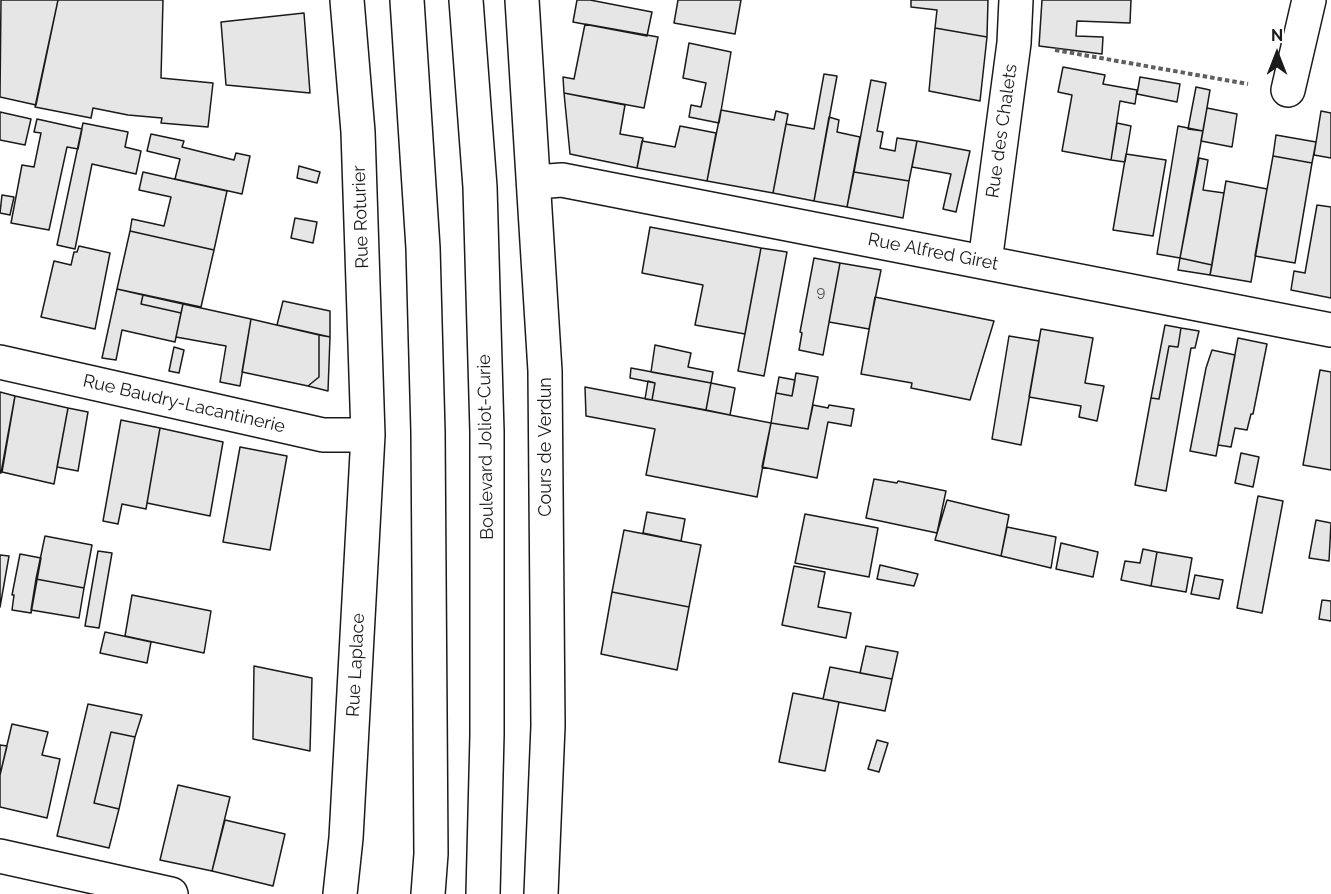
<!DOCTYPE html>
<style>
body{margin:0}
#map{position:relative;width:1331px;height:894px;overflow:hidden;background:#fff;font-family:Raleway,sans-serif}
canvas{display:block}
.north{position:absolute;left:1247px;top:24px;width:60px;height:60px;-webkit-text-stroke:4px #fff;paint-order:stroke;rotate:0deg;font-size:16px;font-weight:700;line-height:24px;text-align:center;color:#1a1a1a}
.north::after{content:'';display:block;margin:auto;width:21px;height:27px;background:#1a1a1a;clip-path:polygon(50% 0,100% 100%,50% 72%,0 100%)}
</style>
<div id="map">
<canvas width="1331" height="894"></canvas>
<div class="north">N</div>
</div>
<script>
const ctx = document.querySelector('canvas').getContext('2d');
ctx.lineJoin = 'round';
function fillPath(path, color) { ctx.fillStyle = color; ctx.fill(path, 'evenodd'); }
const poly = rows => new Path2D(rows.map(r => 'M' + r).join(''));
function stroke(path, color, width, dash) { ctx.strokeStyle = color; ctx.lineWidth = width; ctx.lineCap = dash ? 'butt' : 'round'; ctx.setLineDash(dash || []); ctx.stroke(path); }
function label(font, color, halo, rows, align = 'center') {
  ctx.font = font + ' Raleway,sans-serif'; ctx.lineWidth = 4.5; ctx.setLineDash([]); ctx.textBaseline = 'middle'; ctx.strokeStyle = halo; ctx.fillStyle = color; for (const [text, x, y, turn = 0] of rows) {
    ctx.save(); ctx.translate(x, y); ctx.rotate((+turn || 0) * Math.PI / 180); ctx.textAlign = isNaN(turn) ? turn : align; if (halo) ctx.strokeText(text, 0, 0); ctx.fillText(text, 0, 0); ctx.restore();
  }
}
const building = poly([
 [1,0,58,0,36,105,0,97,1,0],
 [58,0,163,0,161,78,213,83,208,127,161,123,162,118,128,115,93,108,91,118,35,107,58,0],
 [577,0,590,0,652,12,647,36,573,22,577,0],
 [678,0,741,0,735,34,674,23,678,0],
 [911,0,988,0,987,37,935,28,937,10,911,7,911,0],
 [1042,0,1131,0,1130,23,1077,21,1076,36,1103,37,1102,54,1039,46,1042,0],
 [304,13,310,93,226,85,221,22,304,13],
 [585,24,658,37,644,108,564,93,563,77,574,79,585,24],
 [935,28,987,37,980,101,929,91,935,28],
 [689,43,731,52,719,123,689,117,691,105,701,107,706,83,683,78,689,43],
 [1063,67,1105,75,1103,84,1137,90,1135,104,1120,101,1111,160,1062,151,1072,95,1058,92,1063,67],
 [824,74,837,76,814,201,773,193,786,124,814,129,824,74],
 [1140,77,1180,84,1177,102,1137,94,1140,77],
 [871,80,886,83,877,131,883,132,880,148,895,151,897,138,917,141,909,181,854,172,871,80],
 [1196,87,1210,90,1203,131,1188,129,1196,87],
 [564,93,625,105,620,134,643,138,637,168,570,154,564,93],
 [1207,108,1237,114,1232,147,1201,141,1207,108],
 [721,110,774,120,776,111,788,114,773,193,707,181,721,110],
 [1321,111,1331,113,1331,158,1314,155,1321,111],
 [0,112,31,119,25,145,0,140,0,112],
 [829,117,839,120,837,132,860,137,847,207,814,201,829,117],
 [37,119,82,129,78,149,67,147,49,230,11,223,22,165,34,167,41,133,34,132,37,119],
 [83,123,128,132,125,147,141,151,136,174,92,164,75,249,57,245,83,123],
 [1117,123,1131,126,1125,162,1111,160,1117,123],
 [680,126,716,133,707,181,637,168,642,141,675,147,680,126],
 [1178,126,1203,131,1180,258,1157,254,1178,126],
 [151,134,184,141,182,147,234,160,236,153,250,156,242,194,175,179,180,159,147,151,151,134],
 [1276,135,1316,142,1312,163,1273,156,1276,135],
 [917,141,970,151,956,212,943,209,951,174,912,167,917,141],
 [1126,154,1166,160,1153,236,1113,230,1126,154],
 [1273,156,1312,163,1295,263,1255,256,1273,156],
 [1199,158,1208,160,1203,190,1224,193,1212,265,1180,258,1199,158],
 [299,166,320,172,317,183,297,178,299,166],
 [143,172,227,191,214,250,130,231,132,219,164,226,171,197,139,190,143,172],
 [854,172,909,181,903,218,847,207,854,172],
 [1226,181,1267,189,1251,282,1210,275,1226,181],
 [2,195,14,197,10,215,0,213,2,195],
 [1317,205,1331,207,1331,298,1291,290,1294,271,1305,273,1317,205],
 [295,218,317,222,313,243,291,238,295,218],
 [650,227,761,248,745,334,695,325,703,285,642,273,650,227],
 [130,231,214,250,201,307,117,289,130,231],
 [79,246,110,253,95,329,41,317,54,261,71,265,74,252,77,252,79,246],
 [761,248,787,252,764,376,738,371,761,248],
 [814,258,840,263,823,355,799,350,802,333,800,332,814,258],
 [1180,258,1212,265,1210,275,1178,270,1180,258],
 [840,263,881,270,869,329,829,322,840,263],
 [117,289,143,295,141,304,181,313,175,342,122,330,116,360,102,358,117,289],
 [143,295,183,304,181,313,141,304,143,295],
 [875,297,994,321,970,400,911,388,912,383,861,374,875,297],
 [283,301,330,311,330,337,277,325,283,301],
 [183,304,251,319,240,386,220,382,226,346,176,337,183,304],
 [251,319,319,335,319,377,308,386,242,372,251,319],
 [1165,325,1181,328,1178,347,1169,346,1159,399,1151,398,1165,325],
 [1181,328,1199,331,1195,348,1191,348,1166,491,1135,485,1151,398,1159,399,1169,346,1178,347,1181,328],
 [1041,329,1093,338,1085,383,1104,386,1097,421,1079,417,1081,406,1029,397,1041,329],
 [319,335,330,337,328,391,308,386,319,377,319,335],
 [1009,336,1039,341,1021,445,992,439,1009,336],
 [1238,338,1267,344,1253,414,1251,414,1247,430,1235,428,1231,447,1218,445,1238,338],
 [655,345,691,353,688,367,713,372,711,383,651,372,655,345],
 [174,347,184,350,179,373,169,371,174,347],
 [1212,350,1235,355,1216,456,1190,451,1206,368,1212,350],
 [631,368,711,383,706,410,652,400,655,383,630,378,631,368],
 [1320,370,1331,372,1331,470,1303,465,1320,370],
 [796,373,818,377,808,429,771,423,776,393,792,396,796,373],
 [779,377,795,380,792,396,776,393,779,377],
 [648,381,655,383,652,400,645,399,648,381],
 [711,383,735,388,730,415,706,410,711,383],
 [585,387,771,423,757,497,646,475,655,429,586,416,585,387],
 [0,392,15,396,1,473,0,473,0,392],
 [15,396,68,408,54,484,2,472,15,396],
 [813,405,828,408,829,405,854,409,851,426,828,422,817,478,762,467,771,423,808,429,813,405],
 [68,408,88,412,78,471,57,467,68,408],
 [121,420,160,428,146,509,122,504,118,524,103,521,121,420],
 [160,428,223,442,210,516,147,503,160,428],
 [240,447,287,456,270,550,223,542,240,447],
 [1241,453,1259,457,1253,487,1235,483,1241,453],
 [874,479,897,483,898,481,946,491,937,533,866,518,874,479],
 [1258,496,1283,501,1262,613,1237,608,1258,496],
 [947,500,1009,515,1001,556,935,540,947,500],
 [647,512,685,519,681,541,643,533,647,512],
 [805,514,878,528,869,577,795,563,805,514],
 [1316,520,1331,523,1329,561,1309,558,1316,520],
 [1007,527,1056,537,1051,568,1001,556,1007,527],
 [624,530,701,545,689,607,612,592,624,530],
 [45,536,92,545,84,588,36,579,45,536],
 [1061,543,1098,552,1093,577,1056,569,1061,543],
 [1143,549,1157,552,1151,586,1121,580,1125,561,1140,563,1143,549],
 [98,551,112,553,99,628,85,626,98,551],
 [1157,552,1192,558,1186,592,1151,586,1157,552],
 [20,554,41,558,31,613,12,610,14,595,12,595,20,554],
 [0,555,9,556,0,607,0,555],
 [880,565,918,574,914,586,877,579,880,565],
 [794,566,825,572,818,607,851,613,846,638,782,625,794,566],
 [1195,575,1223,580,1219,599,1191,594,1195,575],
 [36,579,84,588,79,618,31,610,36,579],
 [612,592,689,607,677,670,601,654,612,592],
 [132,595,211,611,204,653,125,636,132,595],
 [1322,600,1331,601,1331,621,1319,619,1322,600],
 [105,632,151,642,147,663,100,653,105,632],
 [866,646,898,652,892,679,860,673,866,646],
 [254,666,312,678,310,751,253,739,254,666],
 [830,667,892,679,885,711,823,699,830,667],
 [793,693,839,702,825,771,779,762,793,693],
 [88,704,142,715,135,737,111,732,94,803,119,809,109,848,57,836,88,704],
 [12,724,48,732,42,755,60,759,47,818,0,807,0,775,12,724],
 [111,732,135,737,119,809,94,803,111,732],
 [877,740,888,743,879,772,868,769,877,740],
 [0,745,7,746,0,775,0,745],
 [178,785,230,797,212,871,160,860,178,785],
 [225,820,285,834,273,886,212,871,225,820]
]);
const path = poly([
 [1055,50,1248,84]
]);
const minor = poly([
 [522,0,545,371,548,726,541,894],
 [1288,90,1309,0],
 [535,182,562,180,1331,330],
 [985,262,1014,43,1016,0],
 [0,362,323,435,368,435],
 [0,856,171,894],
 [340,894,346,838,368,435,358,132,347,0]
]);
const major = poly([
 [407,0,423,248,428,432,431,854,428,894],
 [466,0,480,187,487,432,487,735,483,894]
]);
const numberNames = [
 ["9",821,292]
];
const streetNames = [
 ["Rue des Chalets",1002,131,-82],
 ["Rue Roturier",361,217,-92],
 ["Rue Alfred Giret",933,252,11],
 ["Rue Baudry-Lacantinerie",184,404,13],
 ["Boulevard Joliot-Curie",486,447,-91],
 ["Cours de Verdun",546,447,-90],
 ["Rue Laplace",356,665,-87]
];
fillPath(building, '#e6e6e6');
stroke(building, '#1a1a1a', 1.5);
stroke(minor, '#1a1a1a', 36);
stroke(major, '#1a1a1a', 36);
stroke(path, '#5f5f5f', 4, [4.5, 3]);
stroke(minor, '#fff', 33);
stroke(major, '#fff', 33);
label('15px', '#4d4d4d', null, numberNames);
label('18px', '#1a1a1a', '#fff', streetNames);
</script>
